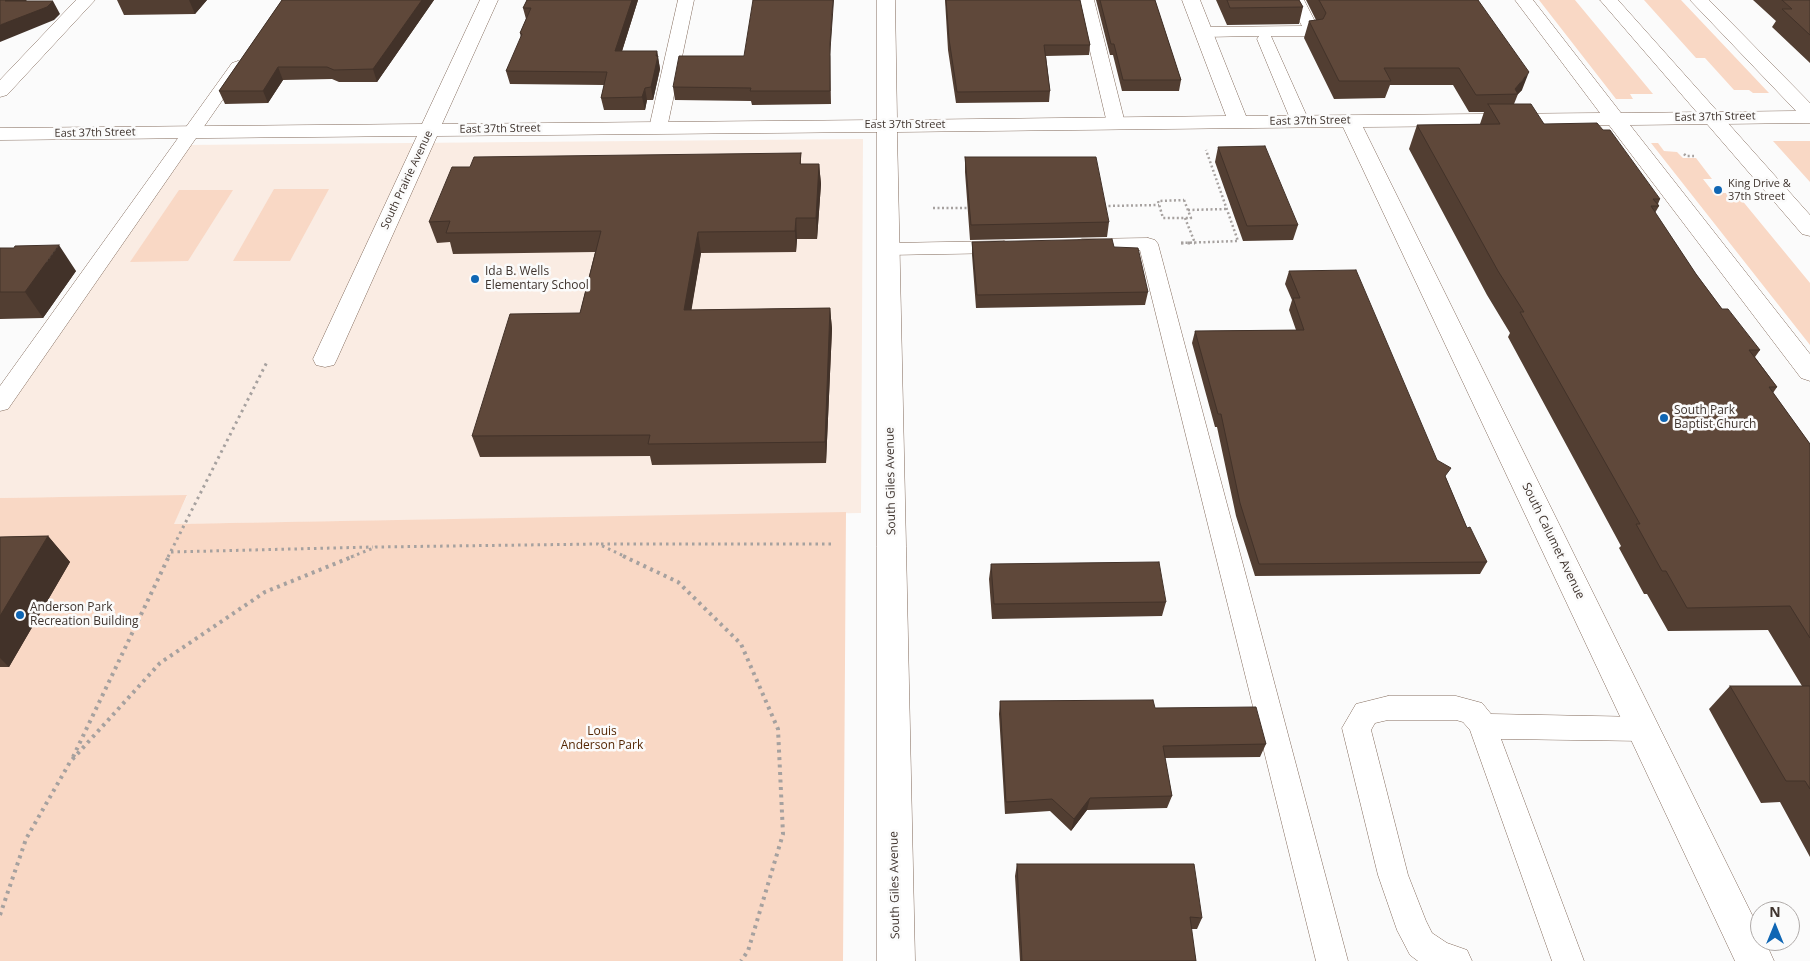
<!DOCTYPE html>
<style>
body{margin:0}
#map{position:relative;width:1810px;height:961px;overflow:hidden;background:#fbfbfb;font-family:"Open Sans",sans-serif}
canvas{display:block}
.north{position:absolute;left:1750px;top:901px;width:50px;height:50px;box-sizing:border-box;background:#fbfbfb;border:1px solid #b0aba9;border-radius:50%;rotate:0deg;font-size:14px;font-weight:700;line-height:20px;text-align:center;color:#3f342e}
.north::after{content:'';display:block;margin:auto;width:18px;height:22px;background:#0f66b4;clip-path:polygon(50% 0,100% 100%,50% 72%,0 100%)}
</style>
<div id="map">
<canvas width="1810" height="961"></canvas>
<div class="north">N</div>
</div>
<script>
const ctx = document.querySelector('canvas').getContext('2d');
ctx.lineJoin = 'round';
function fillPath(path, color) { ctx.fillStyle = color; ctx.fill(path, 'evenodd'); }
const poly = rows => new Path2D(rows.map(r => 'M' + r).join(''));
function stroke(path, color, width, dash) { ctx.strokeStyle = color; ctx.lineWidth = width; ctx.lineCap = dash ? 'butt' : 'round'; ctx.setLineDash(dash || []); ctx.stroke(path); }
function label(font, color, halo, rows, align = 'center') {
  ctx.font = font + ' "Open Sans",sans-serif'; ctx.lineWidth = 5; ctx.setLineDash([]); ctx.textBaseline = 'middle'; ctx.strokeStyle = halo; ctx.fillStyle = color; for (const [text, x, y, turn = 0] of rows) {
    ctx.save(); ctx.translate(x, y); ctx.rotate((+turn || 0) * Math.PI / 180); ctx.textAlign = isNaN(turn) ? turn : align; if (halo) ctx.strokeText(text, 0, 0); ctx.fillText(text, 0, 0); ctx.restore();
  }
}
const built = poly([
 [863,139,861,513,173,524,187,496,0,498,0,403,183,145]
]);
const green = poly([
 [1539,0,1575,0,1653,94,1630,94,1633,99,1616,99],
 [1644,0,1681,0,1769,93,1753,93,1749,90,1734,90,1705,58,1696,58],
 [1773,141,1810,141,1810,182],
 [1651,143,1658,143,1664,151,1677,152,1683,158,1696,158,1712,179,1703,179,1714,193,1736,193,1810,283,1810,345],
 [274,189,329,189,290,261,233,261],
 [179,190,233,190,188,261,130,262],
 [187,495,174,524,846,512,843,961,0,961,0,498]
]);
const pathFar2 = poly([
 [1684,154,1686,156,1694,156],
 [1184,200,1191,218,1163,218,1158,201,1184,200],
 [1104,206,1159,205],
 [933,208,970,208],
 [1188,210,1227,209],
 [1185,218,1195,243],
 [1181,243,1238,241,1206,150]
]);
const pathFar1 = poly([
 [1181,243,1195,243],
 [601,544,831,544],
 [171,552,373,547],
 [168,557,268,360],
 [351,557,376,547,598,544,626,557]
]);
const path = poly([
 [623,556,678,582,741,644,778,729,783,834,748,951,741,961],
 [73,757,169,556],
 [0,915,26,839,70,762,160,663,265,592,354,556]
]);
const lane = poly([
 [678,0,694,0,667,128,664,132,658,133,652,132,649,128,678,0],
 [1078,0,1094,0,1125,123,1122,127,1116,128,1110,127,1107,123,1078,0],
 [1288,0,1304,0,1320,31,1318,34,1312,36,1271,36,1309,121,1306,125,1300,126,1294,125,1291,121,1257,39,1259,36,1203,37,1197,35,1195,32,1197,29,1203,27,1302,26,1288,0],
 [238,61,244,63,246,66,8,409,0,411,0,386,232,63,238,61],
 [1148,238,1155,240,1158,244,1348,961,1316,961,1140,250,1082,251,1075,249,1072,245,1075,241,1082,239,1148,238],
 [1004,241,1011,243,1014,247,1011,251,1004,253,888,255,881,253,878,249,881,245,888,243,1004,241],
 [1388,696,1456,696,1482,703,1491,714,1644,717,1654,720,1658,729,1654,738,1644,741,1501,739,1584,961,1552,961,1470,730,1463,722,1456,720,1388,720,1375,723,1371,730,1408,875,1426,921,1432,933,1447,943,1467,950,1472,961,1418,961,1410,955,1397,930,1378,875,1342,728,1356,704,1388,696]
]);
const street = poly([
 [480,0,498,0,442,124,877,120,877,0,895,0,897,120,1226,116,1182,0,1200,0,1246,116,1600,113,1515,0,1533,0,1621,113,1796,111,1690,0,1709,0,1810,103,1810,123,1630,125,1810,354,1810,381,1801,378,1609,125,1363,127,1760,931,1760,941,1765,941,1774,961,1735,961,1343,127,897,132,915,961,877,961,877,132,437,136,337,359,334,365,325,367,316,365,313,359,417,136,0,140,0,128,422,124,480,0]
]);
const secondary = poly([
 [76,0,95,0,7,95,0,97,0,80,76,0],
 [1600,0,1618,0,1810,215,1810,236,1802,234,1600,0]
]);
const wall = poly([
 [117,0,207,0,195,14,124,15],
 [282,0,434,0,377,82,339,82,332,79,283,80,268,103,225,104,219,91],
 [527,0,638,0,622,51,657,51,660,69,653,100,647,100,645,110,604,110,601,98,604,85,510,84,506,71,521,38,520,33,526,19,523,8],
 [945,0,1080,0,1090,45,1089,55,1046,56,1050,91,1049,102,956,103,948,50],
 [1096,0,1155,0,1181,80,1179,91,1122,91,1113,55,1110,55],
 [1216,0,1299,0,1303,7,1299,24,1227,25],
 [1306,0,1478,0,1522,90,1518,94,1514,104,1660,199,1658,204,1659,206,1655,213,1696,274,1722,309,1760,350,1755,357,1777,387,1773,393,1810,444,1810,857,1780,802,1761,803,1709,709,1730,686,1802,686,1768,630,1668,631,1647,594,1644,594,1619,548,1621,546,1508,337,1510,333,1487,295,1409,149,1417,125,1480,124,1484,112,1469,112,1453,85,1390,85,1385,98,1334,99,1304,38,1309,21,1316,20],
 [1753,0,1810,0,1810,63,1772,27,1776,21],
 [830,57,831,104,752,105,751,101,675,100,673,87],
 [1218,147,1298,225,1293,240,1243,241,1215,162],
 [801,153,801,164,819,164,821,184,817,239,797,239,796,252,701,253,691,310,830,308,832,329,826,463,652,465,650,456,480,457,472,436,580,313,595,252,453,254,450,242,437,243,429,222,470,167],
 [965,157,1109,222,1107,237,970,240,965,172],
 [972,242,1114,247,1148,292,1145,305,976,308,972,255],
 [0,248,76,271,43,318,0,319],
 [1289,271,1437,460,1446,478,1467,528,1487,562,1480,574,1255,576,1236,516,1217,427,1215,427,1192,343,1195,331,1296,330,1289,310,1292,300,1285,284],
 [48,536,70,562,9,667,0,667,0,537],
 [991,564,1166,602,1162,616,992,619,989,579],
 [1000,701,1155,708,1266,744,1260,757,1165,758,1172,796,1167,808,1087,810,1071,831,1050,811,1005,814,999,714],
 [1017,864,1202,918,1197,929,1191,929,1196,961,1020,961,1015,876]
]);
const shadedWall = poly([
 [6,0,27,0,13,14,5,1],
 [189,0,207,0,195,14],
 [422,0,434,0,377,82,373,69],
 [632,0,638,0,618,64,615,51],
 [833,0,834,0,830,57,831,104,830,44],
 [53,1,60,14,54,20,0,42,0,25],
 [657,51,660,69,653,100,651,87],
 [278,67,283,80,268,103,263,91],
 [1529,72,1522,90,1518,94,1515,89],
 [645,88,647,100,645,110,642,97],
 [819,164,821,184,817,239,816,218],
 [796,218,797,239,796,252,795,231],
 [698,232,701,253,688,331,684,310],
 [59,245,76,271,43,318,25,292],
 [830,308,832,329,826,463,825,442],
 [48,536,70,562,9,667,0,658,0,616],
 [1090,798,1087,810,1071,831,1074,819]
]);
const building = poly([
 [0,0,6,0,5,1,53,1,47,7,0,25,0,0],
 [282,0,422,0,373,69,334,70,327,67,278,67,263,91,219,91,282,0],
 [527,0,632,0,615,51,657,51,656,56,658,56,651,87,645,88,642,97,601,98,607,72,506,71,522,34,520,33,531,8,523,8,527,0],
 [753,0,833,0,830,44,830,91,750,91,751,88,673,87,679,56,744,56,753,0],
 [946,0,1080,0,1090,45,1044,45,1050,91,957,92,949,39,946,0],
 [1100,0,1155,0,1181,80,1123,80,1114,44,1111,44,1100,0],
 [1227,0,1299,0,1303,7,1230,8,1227,0],
 [1319,0,1478,0,1529,72,1515,89,1518,94,1476,95,1459,68,1384,68,1391,81,1339,81,1309,21,1323,19,1326,13,1319,0],
 [1782,0,1810,0,1810,35,1782,9,1792,9,1782,0],
 [1488,104,1531,104,1544,124,1597,123,1603,130,1610,130,1660,199,1653,199,1659,206,1651,206,1696,274,1722,309,1728,309,1760,350,1749,350,1777,387,1769,387,1810,444,1810,638,1790,606,1687,608,1666,571,1662,571,1636,524,1640,524,1520,312,1524,312,1498,271,1417,125,1500,124,1488,104],
 [1265,146,1298,225,1247,226,1218,147,1265,146],
 [801,153,800,164,819,164,816,218,796,218,795,231,698,232,684,310,830,308,825,442,648,444,650,435,472,436,510,314,580,313,601,231,446,233,450,221,429,222,452,167,470,167,474,157,801,153],
 [965,157,1096,157,1109,222,971,225,965,157],
 [1112,239,1114,247,1138,248,1148,292,977,295,972,242,1112,239],
 [59,245,25,292,0,292,0,248,14,248,15,246,59,245],
 [1356,270,1437,460,1451,468,1445,476,1467,528,1470,527,1487,562,1259,564,1240,503,1221,414,1218,414,1195,331,1304,330,1293,298,1300,298,1289,271,1356,270],
 [48,536,0,616,0,537,48,536],
 [1159,562,1166,602,994,604,991,564,1159,562],
 [1730,686,1810,686,1810,789,1805,781,1786,781,1730,686],
 [1153,700,1155,708,1256,707,1266,744,1163,746,1172,796,1090,798,1074,819,1052,799,1006,802,1000,701,1153,700],
 [1017,864,1194,864,1202,918,1190,917,1196,961,1022,961,1017,864]
]);
const markers = [
 [1718,190,5,"#0f66b4"],
 [475,279,5,"#0f66b4"],
 [1664,418,5,"#0f66b4"],
 [20,615,5,"#0f66b4"]
];
const farStreetnames = [
 ["East 37th Street",1715,117,-1],
 ["East 37th Street",1310,121,-1],
 ["East 37th Street",905,125],
 ["East 37th Street",500,129,-1],
 ["East 37th Street",95,133,-1],
 ["South Prairie Avenue",407,180,-65]
];
const farPoinames = [
 ["King Drive &",1728,184],
 ["37th Street",1728,197]
];
const poiNames = [
 ["Ida B. Wells",485,272],
 ["Elementary School",485,286],
 ["South Park",1674,411],
 ["Baptist Church",1674,425],
 ["Anderson Park",30,608],
 ["Recreation Building",30,622]
];
const streetNames = [
 ["South Giles Avenue",891,481,-91],
 ["South Calumet Avenue",1553,541,64],
 ["South Giles Avenue",895,885,-91]
];
const parkNames = [
 ["Louis",602,732],
 ["Anderson Park",602,746]
];
fillPath(built, '#faece3');
fillPath(green, '#f9d8c5');
stroke(lane, '#836b5c', 1);
stroke(street, '#836b5c', 1);
stroke(secondary, '#836b5c', 1);
stroke(pathFar2, '#a6a19f', 2.5, [2, 2.5]);
stroke(pathFar1, '#a6a19f', 3, [2.5, 4]);
stroke(path, '#a6a19f', 4, [3, 4.5]);
fillPath(lane, '#fff');
fillPath(street, '#fff');
fillPath(secondary, '#fff');
fillPath(wall, '#523e32');
fillPath(shadedWall, '#423229');
fillPath(building, '#5f483a');
stroke(building, '#423229', 1);
for (const [x, y, r, color] of markers) { const dot = new Path2D(); dot.arc(x, y, r, 0, 2 * Math.PI); ctx.fillStyle = color; ctx.fill(dot); stroke(dot, '#fbfbfb', 2); }
label('11px', '#3f342e', '#fbfbfb', farStreetnames);
label('11px', '#3f342e', '#fbfbfb', farPoinames, 'left');
label('12px', '#3f342e', '#fbfbfb', poiNames, 'left');
label('12px', '#3f342e', '#fbfbfb', streetNames);
label('12px', '#552704', '#fbfbfb', parkNames);
</script>
